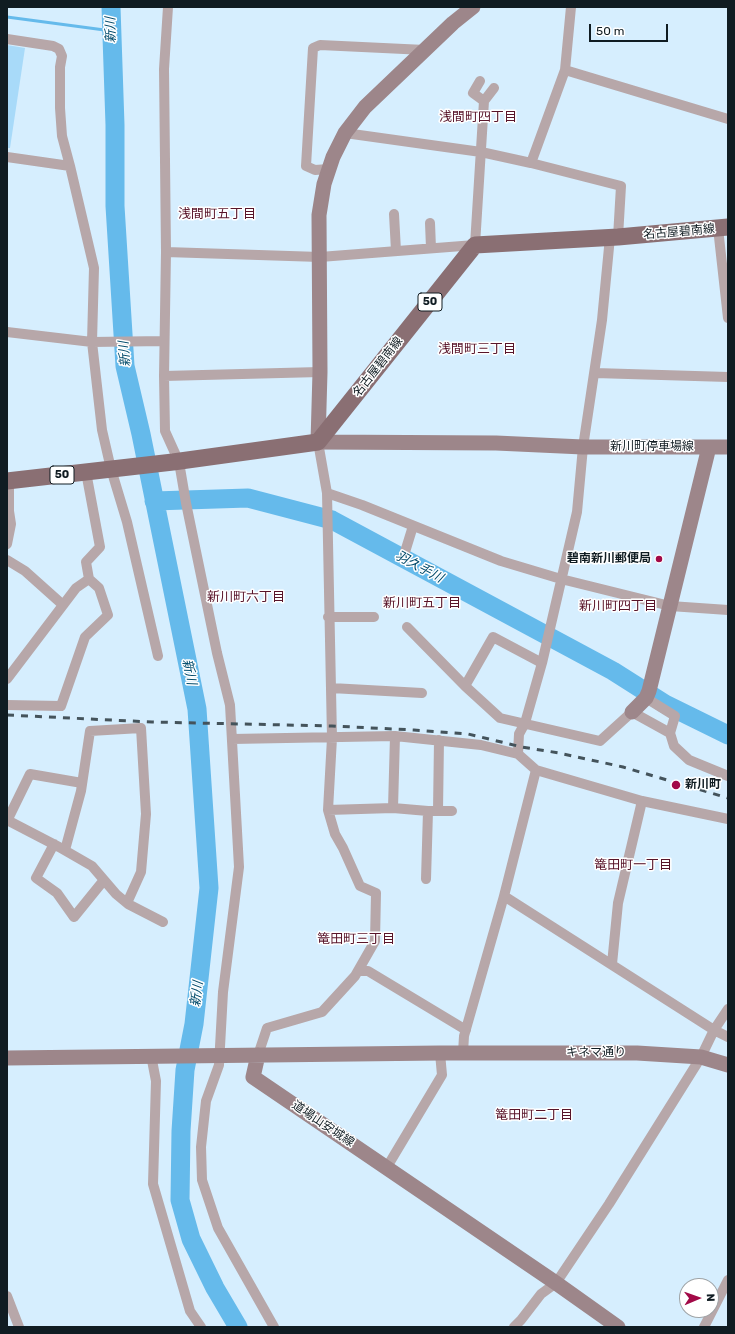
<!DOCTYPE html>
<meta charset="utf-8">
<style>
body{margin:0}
#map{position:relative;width:735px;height:1334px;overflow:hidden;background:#d6eefe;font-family:Rubik,sans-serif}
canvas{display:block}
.frame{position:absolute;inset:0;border:8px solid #101c22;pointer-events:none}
.north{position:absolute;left:679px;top:1278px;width:40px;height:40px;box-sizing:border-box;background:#fff;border:1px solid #9fa4a7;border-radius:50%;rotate:88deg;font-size:11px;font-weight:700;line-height:16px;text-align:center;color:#101c22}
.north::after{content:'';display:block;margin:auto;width:14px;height:18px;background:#a20947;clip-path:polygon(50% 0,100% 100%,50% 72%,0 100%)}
.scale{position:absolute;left:589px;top:24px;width:79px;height:18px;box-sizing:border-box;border:2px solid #101c22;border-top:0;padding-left:5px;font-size:12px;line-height:14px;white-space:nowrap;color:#101c22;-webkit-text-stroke:3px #fff;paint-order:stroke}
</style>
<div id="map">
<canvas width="735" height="1334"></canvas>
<div class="frame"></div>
<div class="north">N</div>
<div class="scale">50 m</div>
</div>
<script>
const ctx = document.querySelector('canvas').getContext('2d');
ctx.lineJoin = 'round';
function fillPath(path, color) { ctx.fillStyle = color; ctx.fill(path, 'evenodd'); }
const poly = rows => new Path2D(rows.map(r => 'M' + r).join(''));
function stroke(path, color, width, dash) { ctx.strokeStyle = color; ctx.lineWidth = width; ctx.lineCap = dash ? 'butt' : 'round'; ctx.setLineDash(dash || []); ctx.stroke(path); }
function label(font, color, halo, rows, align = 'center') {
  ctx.font = font + ' Rubik,"Noto Sans JP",sans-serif'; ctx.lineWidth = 3; ctx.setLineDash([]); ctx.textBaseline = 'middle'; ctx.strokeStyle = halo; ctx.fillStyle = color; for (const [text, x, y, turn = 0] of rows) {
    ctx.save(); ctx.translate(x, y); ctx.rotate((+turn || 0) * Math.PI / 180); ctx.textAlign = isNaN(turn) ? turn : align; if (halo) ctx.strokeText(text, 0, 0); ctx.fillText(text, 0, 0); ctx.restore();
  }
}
const green = poly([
 [7,45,25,48,10,148,7,148]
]);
const stream = poly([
 [7,17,112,31]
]);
const river = poly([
 [111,7,115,125,115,206,125,366,141,434,197,709,209,888,194,1024,185,1070,181,1131,180,1200,191,1239,215,1288,238,1327],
 [154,501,248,498,332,520,613,671,665,704,728,735]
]);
const street = poly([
 [168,7,164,69,166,252,164,376,165,431,179,462,186,503,217,653,230,705,239,867,223,992,219,1065,206,1101,201,1147,202,1180,218,1228,274,1327],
 [7,39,53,46,59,49,62,56,60,67,60,108,62,136,70,166,94,268,92,342,102,430,111,469,127,522,158,656],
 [565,70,728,119],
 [480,81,473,93,484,101],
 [345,133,481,152,531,163,621,186,618,237],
 [7,157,70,166],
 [531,163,565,70,571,7],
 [329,169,315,170,306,166,313,48,320,45,425,50],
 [394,214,396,251],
 [430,223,431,248],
 [718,228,728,318],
 [610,237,602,320,583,447,577,512,542,663,525,723,519,734,518,754,536,770,642,801,728,819],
 [166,252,320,257,475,245,484,101,494,88],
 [7,332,92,342,164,341],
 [595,373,728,377],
 [164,376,320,372],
 [327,493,362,505,501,561,561,579,670,606,728,610],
 [7,544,11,524,9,511,9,481],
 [405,552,413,526],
 [7,560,25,571,63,605],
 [328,617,374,617],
 [407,627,465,686,500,718,600,741,632,712,670,733],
 [7,679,76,588,89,579],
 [465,686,493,637,542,663],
 [331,688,422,693],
 [646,698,675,716,670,733,674,746,689,760,728,776],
 [7,705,61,706,85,637,108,615,99,588,89,579,86,562,100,547,86,472],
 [232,739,395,736,481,745,518,754],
 [393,808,395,736],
 [328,810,393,808,428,811,452,811],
 [438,811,439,740],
 [7,820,59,847,92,866,116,894,128,904,163,922],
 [7,821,30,774,82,783],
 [54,844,36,878,57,893,74,917,104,880],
 [65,850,81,791,90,731,141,728,146,814,141,872,127,903],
 [426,879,428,811],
 [504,896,714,1030,728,1037],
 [612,964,618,903,642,801],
 [358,971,368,971,466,1030],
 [463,1053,464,1036,504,896,536,770],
 [151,1055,156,1081,153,1184,190,1311,201,1327],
 [258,1055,267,1028,322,1012,355,976,375,941,376,893,360,886,343,848,335,834,328,810,332,738,327,493,318,442],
 [387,1167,442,1075,440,1053],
 [7,1296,19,1327],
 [514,1327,521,1320,541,1294,556,1283,609,1204,701,1057,714,1030,728,1009],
 [704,1327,728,1280]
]);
const secondary = poly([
 [473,7,453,23,365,107,345,133,333,157,324,184,319,215,320,372,318,442,496,443,583,447,728,447],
 [632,712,646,698,649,691,709,447],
 [258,1055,253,1077,556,1283,618,1327],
 [7,1058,440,1053,637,1053,701,1057,728,1065]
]);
const primary = poly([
 [7,481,173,462,318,442,475,245,618,237,728,227]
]);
const rail = poly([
 [7,715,152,722,332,726,414,730,468,734,522,747,559,753,623,767,728,798]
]);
const markers = [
 [659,559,4,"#a20947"],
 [676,785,5,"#a20947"]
];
const shields = [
 [430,302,24],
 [62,475,24]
];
const shieldNames = [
 ["50",430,302],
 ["50",62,475]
];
const streetNames = [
 ["名古屋碧南線",679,232,-5],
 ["名古屋碧南線",378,367,-52],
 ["新川町停車場線",652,447],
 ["キネマ通り",596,1053],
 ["道場山安城線",323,1124,34]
];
const poiNames = [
 ["碧南新川郵便局",651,559],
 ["新川町",685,785,"left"]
];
const waterNames = [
 ["新川",111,30,-91],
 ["新川",125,354,-95],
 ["羽久手川",419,567,28],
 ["新川",189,672,78],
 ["新川",197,994,-83]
];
const neighbourhoodNames = [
 ["浅間町四丁目",478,117],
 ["浅間町五丁目",217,214],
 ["浅間町三丁目",477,349],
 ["新川町六丁目",246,597],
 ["新川町五丁目",422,603],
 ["新川町四丁目",618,606],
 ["篭田町一丁目",633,865],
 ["篭田町三丁目",356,939],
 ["篭田町二丁目",534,1115]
];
fillPath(green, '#a8daf9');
stroke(stream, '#65baeb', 3);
stroke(river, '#65baeb', 19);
stroke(street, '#b7a7a9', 10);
stroke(secondary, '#9d868a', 15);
stroke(primary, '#8a6f73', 17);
stroke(rail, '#44535b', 3, [7, 7]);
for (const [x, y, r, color] of markers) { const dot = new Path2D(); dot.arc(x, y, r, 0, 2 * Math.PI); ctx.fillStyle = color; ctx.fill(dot); stroke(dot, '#fff', 1.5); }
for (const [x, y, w] of shields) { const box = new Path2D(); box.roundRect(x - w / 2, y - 9, w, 18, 3); ctx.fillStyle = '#fff'; ctx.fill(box); stroke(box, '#101c22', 1); }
label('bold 11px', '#101c22', null, shieldNames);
label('12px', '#101c22', '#fff', streetNames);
label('bold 12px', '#101c22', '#fff', poiNames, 'right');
label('italic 13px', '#004a6a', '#fff', waterNames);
label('13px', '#581429', '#fff', neighbourhoodNames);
</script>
